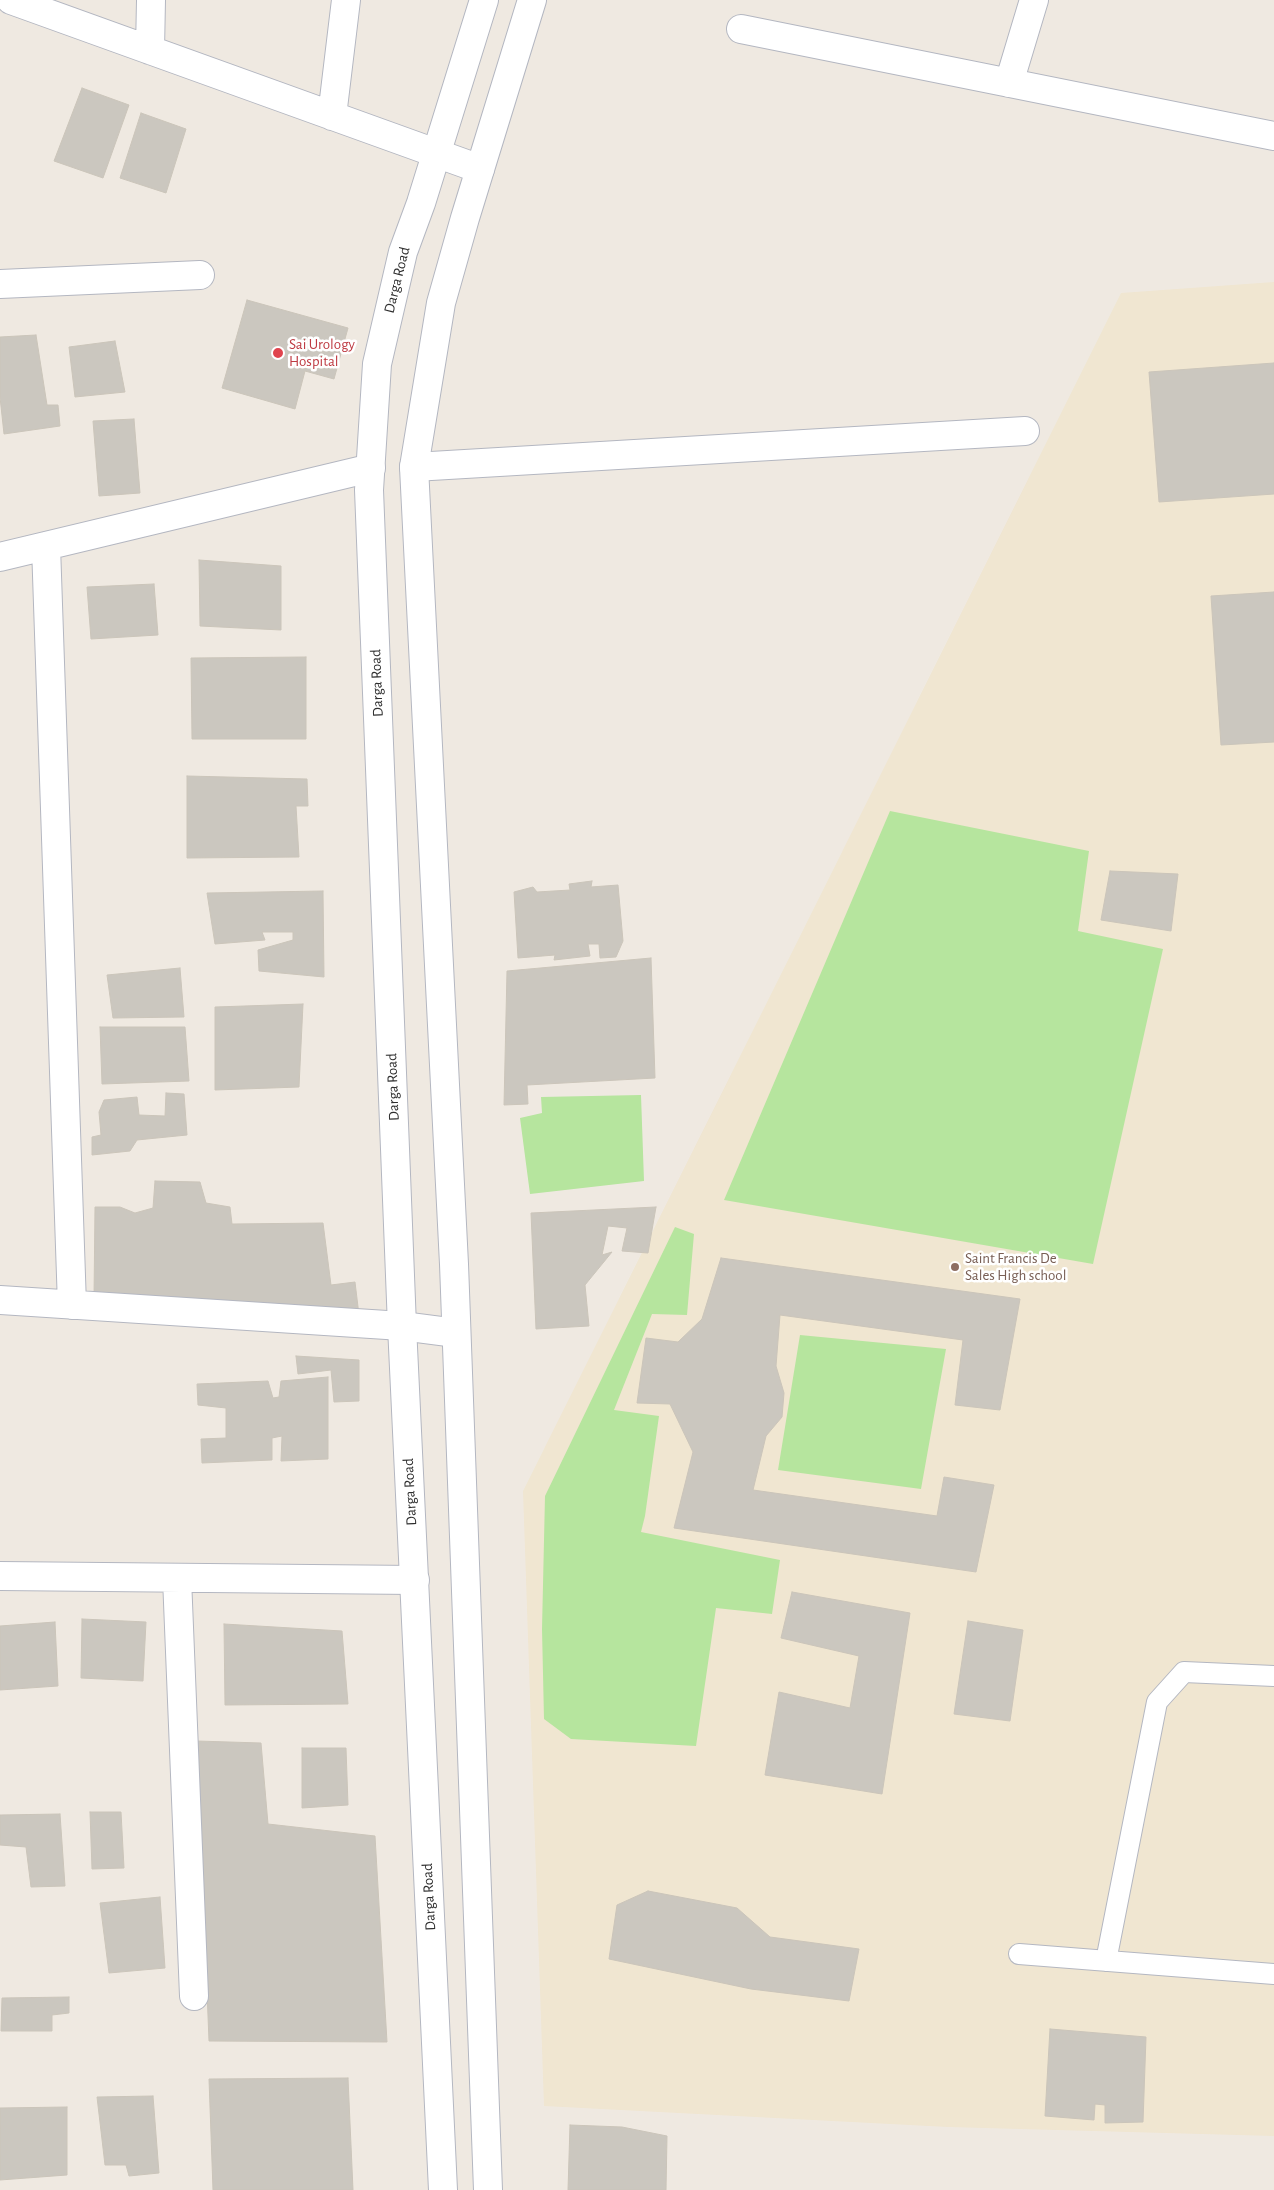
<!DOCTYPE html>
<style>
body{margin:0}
canvas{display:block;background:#efe9e1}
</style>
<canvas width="1274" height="2190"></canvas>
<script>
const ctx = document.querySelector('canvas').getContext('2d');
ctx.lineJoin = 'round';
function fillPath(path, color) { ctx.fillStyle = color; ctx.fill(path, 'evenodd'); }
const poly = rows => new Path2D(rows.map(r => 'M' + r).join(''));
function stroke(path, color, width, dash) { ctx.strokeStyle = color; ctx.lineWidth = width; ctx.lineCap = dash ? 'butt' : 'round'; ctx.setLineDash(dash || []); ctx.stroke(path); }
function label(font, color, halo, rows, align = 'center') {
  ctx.font = font + ' "Alegreya Sans",sans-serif'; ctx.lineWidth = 5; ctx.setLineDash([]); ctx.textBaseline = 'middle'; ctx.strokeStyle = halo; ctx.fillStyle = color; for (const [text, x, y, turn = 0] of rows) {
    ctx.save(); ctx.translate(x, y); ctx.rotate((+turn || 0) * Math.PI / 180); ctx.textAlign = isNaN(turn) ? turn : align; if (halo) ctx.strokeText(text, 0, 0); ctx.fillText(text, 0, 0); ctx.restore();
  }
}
const education = poly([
 [1274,282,1274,2136,948,2127,544,2106,523,1491,1121,293]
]);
const green = poly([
 [890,811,1089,851,1078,931,1163,949,1093,1264,724,1200],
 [641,1095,644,1181,530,1194,520,1118,542,1113,541,1097],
 [675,1227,694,1234,687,1315,652,1314,614,1410,659,1416,645,1516,641,1532,780,1560,772,1614,716,1608,696,1746,571,1739,544,1719,542,1629,545,1496],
 [800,1335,946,1349,921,1489,778,1470]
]);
const building = poly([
 [82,88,129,105,103,178,54,161,82,88],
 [141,113,186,129,166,193,120,178,141,113],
 [247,300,348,328,334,379,305,371,295,409,222,388,247,300],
 [36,335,47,405,58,405,60,426,4,434,0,397,0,337,36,335],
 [115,341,125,392,75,397,69,347,115,341],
 [1274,363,1274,494,1159,502,1149,372,1274,363],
 [134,419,140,493,99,496,93,421,134,419],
 [199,560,281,566,281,630,200,626,199,560],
 [154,584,158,635,91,639,87,587,154,584],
 [1274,592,1274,742,1221,745,1211,596,1274,592],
 [306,657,306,739,192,739,191,658,306,657],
 [187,776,307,779,308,806,296,806,299,857,187,858,187,776],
 [1110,871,1178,874,1171,931,1101,920,1110,871],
 [592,881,591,887,618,885,623,941,616,957,600,958,599,944,588,944,590,956,554,960,555,955,518,958,514,892,533,887,537,892,570,890,569,884,592,881],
 [323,891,324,977,259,971,258,950,293,940,293,932,262,932,265,940,215,944,207,893,323,891],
 [651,958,655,1078,527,1085,528,1104,504,1105,507,971,651,958],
 [180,968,184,1017,113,1018,107,975,180,968],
 [303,1004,299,1087,215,1090,215,1007,303,1004],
 [100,1027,185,1027,189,1081,102,1084,100,1027],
 [166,1093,184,1094,187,1135,137,1140,130,1151,92,1155,92,1137,101,1135,99,1112,104,1100,137,1097,139,1115,165,1116,166,1093],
 [155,1181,200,1182,206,1203,230,1207,232,1224,323,1223,331,1285,355,1282,359,1315,94,1297,95,1207,120,1207,135,1213,153,1208,155,1181],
 [656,1207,648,1253,622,1251,627,1228,608,1226,602,1255,612,1252,585,1285,589,1326,536,1329,531,1213,656,1207],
 [721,1258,1020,1299,1000,1410,955,1405,963,1340,780,1315,776,1366,784,1393,782,1417,766,1436,753,1490,937,1516,944,1477,994,1485,976,1572,674,1528,693,1452,670,1404,637,1403,646,1338,678,1342,702,1319,721,1258],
 [296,1356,359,1360,359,1401,334,1402,331,1370,298,1374,296,1356],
 [328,1377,328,1459,281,1461,282,1436,272,1438,272,1460,202,1463,201,1439,226,1438,226,1408,198,1405,197,1384,268,1381,273,1398,279,1397,281,1381,328,1377],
 [792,1592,910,1613,882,1794,765,1775,779,1692,850,1708,859,1656,781,1638,792,1592],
 [82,1619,146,1622,143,1681,81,1678,82,1619],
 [968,1621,1023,1630,1010,1721,954,1714,968,1621],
 [55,1622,58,1686,0,1690,0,1626,55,1622],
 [224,1624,342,1631,348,1704,225,1705,224,1624],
 [197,1741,261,1743,268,1824,375,1836,387,2042,209,2041,197,1741],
 [302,1748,346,1748,348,1805,302,1808,302,1748],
 [90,1812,121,1812,124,1868,92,1869,90,1812],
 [60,1814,65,1886,31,1887,26,1847,0,1845,0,1815,60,1814],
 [648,1891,737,1908,770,1937,859,1949,849,2001,751,1989,609,1959,617,1905,648,1891],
 [160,1897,165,1968,109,1973,100,1903,160,1897],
 [69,1997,69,2013,52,2015,52,2031,1,2031,2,1998,69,1997],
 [1050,2029,1146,2037,1143,2122,1105,2123,1105,2105,1095,2104,1094,2120,1045,2116,1050,2029],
 [348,2078,353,2190,213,2190,209,2079,348,2078],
 [153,2096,159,2173,129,2176,126,2165,105,2165,97,2097,153,2096],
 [67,2107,67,2175,0,2180,0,2108,67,2107],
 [570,2125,622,2127,667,2136,666,2190,568,2190,570,2125]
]);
const lane = poly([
 [1019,1954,1274,1974],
 [1106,1961,1157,1702,1184,1672,1274,1676]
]);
const street = poly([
 [11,0,480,169],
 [741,29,1274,136],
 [150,50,151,0],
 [1009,83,1034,0],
 [332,116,346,0],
 [0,284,200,275],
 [414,467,1025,431],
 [46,546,72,1305],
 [0,557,371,468],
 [0,1300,402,1326,456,1333],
 [0,1576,415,1580],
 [177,1578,194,1996]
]);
const secondary = poly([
 [443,2190,402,1326,369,490,377,364,403,252,421,203,484,0],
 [488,2190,454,1264,414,467,441,303,465,218,532,0]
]);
const markers = [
 [278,353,6,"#e0444e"],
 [955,1267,5,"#8d6e63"]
];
const streetNames = [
 ["Darga Road",397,280,-76],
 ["Darga Road",377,683,-92],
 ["Darga Road",393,1087,-92],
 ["Darga Road",410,1492,-93],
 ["Darga Road",429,1897,-93]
];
const healthNames = [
 ["Sai Urology",289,344],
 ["Hospital",289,361]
];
const educationNames = [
 ["Saint Francis De",965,1258],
 ["Sales High school",965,1275]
];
fillPath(education, '#f0e6d1');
fillPath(green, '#b6e59e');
fillPath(building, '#cbc7bf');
stroke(building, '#cbc5ba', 1);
stroke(lane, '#b4b7c1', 22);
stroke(street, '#b4b7c1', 30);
stroke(secondary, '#b4b7c1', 30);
stroke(lane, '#fff', 20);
stroke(street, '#fff', 28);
stroke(secondary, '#fff', 28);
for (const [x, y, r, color] of markers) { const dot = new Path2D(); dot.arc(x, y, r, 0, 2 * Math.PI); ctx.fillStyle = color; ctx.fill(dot); stroke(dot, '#fff', 2); }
label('15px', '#2e2e2e', '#fff', streetNames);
label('15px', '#be3a42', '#fff', healthNames, 'left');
label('15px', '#785e54', '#fff', educationNames, 'left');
</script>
